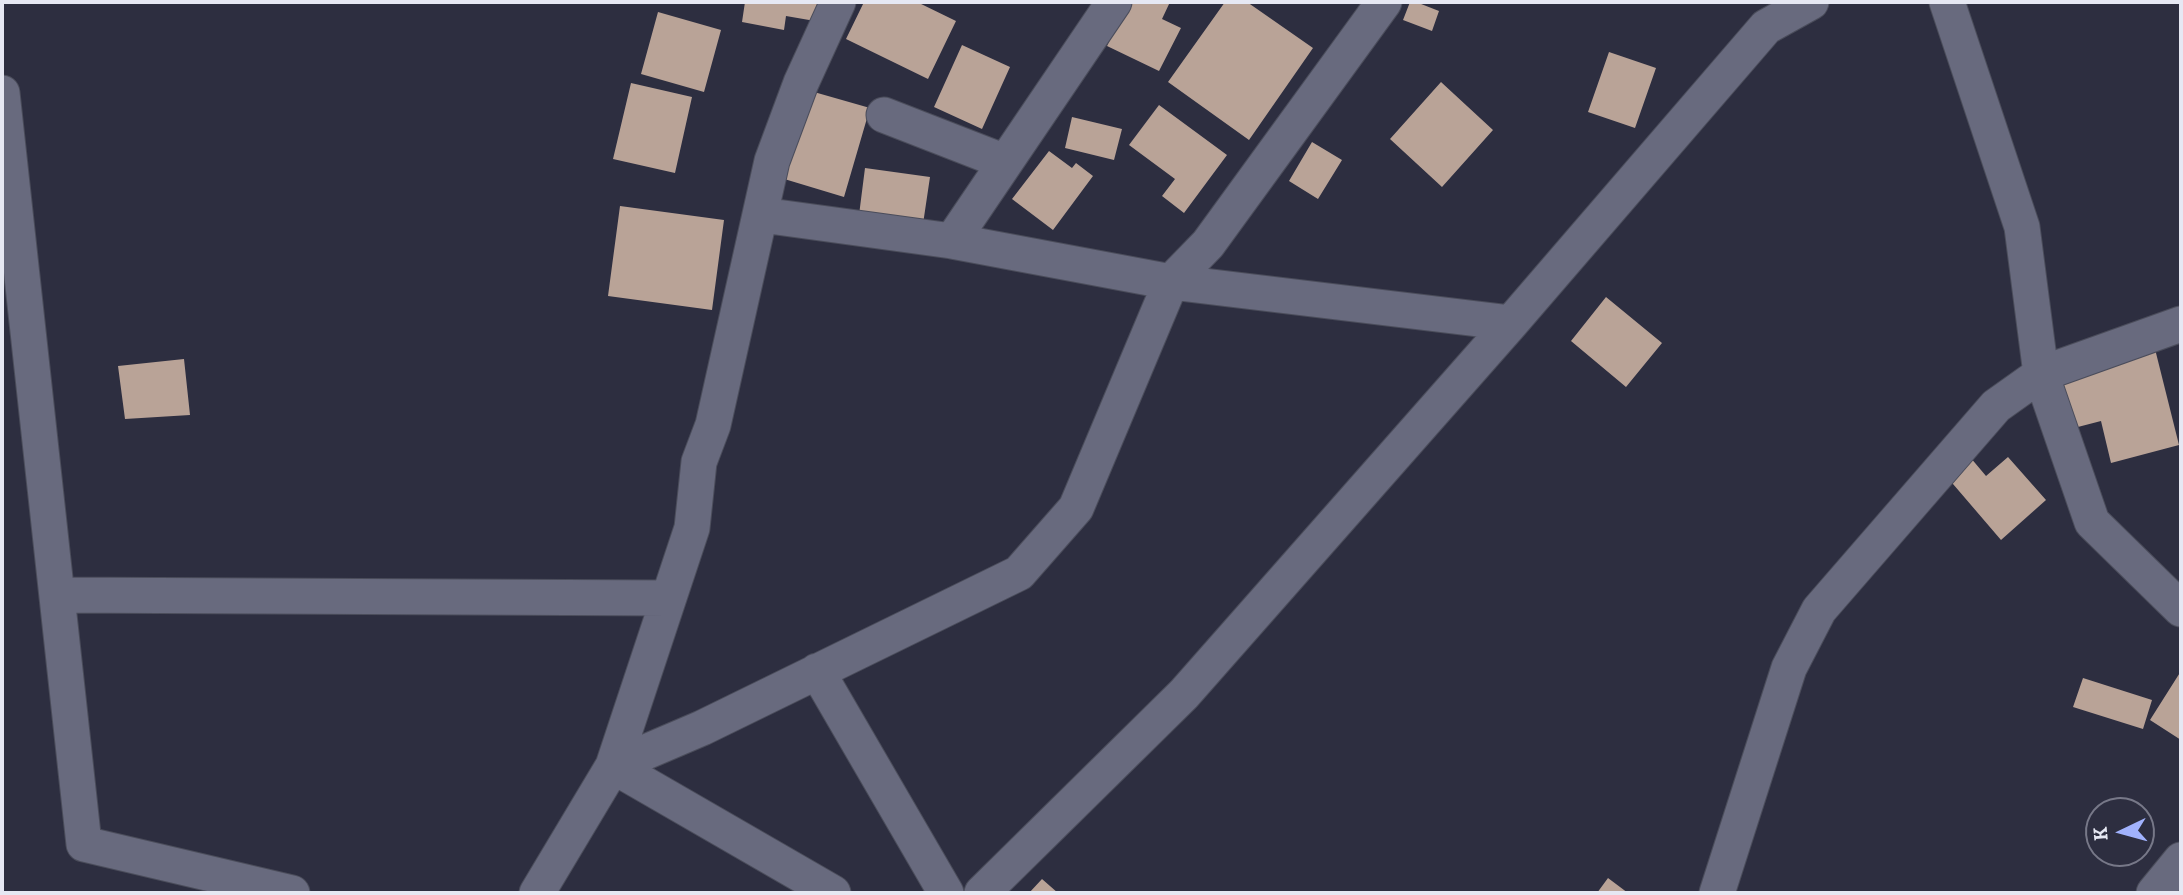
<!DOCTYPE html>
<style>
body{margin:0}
#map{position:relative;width:2183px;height:895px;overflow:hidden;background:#2d2e40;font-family:Bitter,serif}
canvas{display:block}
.frame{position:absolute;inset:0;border:4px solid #e6e8f3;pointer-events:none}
.north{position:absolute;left:2085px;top:797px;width:70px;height:70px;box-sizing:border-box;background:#2d2e40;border:2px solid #777888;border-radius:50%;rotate:265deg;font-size:19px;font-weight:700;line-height:28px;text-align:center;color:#e6e8f3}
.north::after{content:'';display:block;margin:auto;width:24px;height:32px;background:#a1b2fd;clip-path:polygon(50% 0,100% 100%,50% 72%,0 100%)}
</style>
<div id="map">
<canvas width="2183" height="895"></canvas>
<div class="frame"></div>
<div class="north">K</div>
</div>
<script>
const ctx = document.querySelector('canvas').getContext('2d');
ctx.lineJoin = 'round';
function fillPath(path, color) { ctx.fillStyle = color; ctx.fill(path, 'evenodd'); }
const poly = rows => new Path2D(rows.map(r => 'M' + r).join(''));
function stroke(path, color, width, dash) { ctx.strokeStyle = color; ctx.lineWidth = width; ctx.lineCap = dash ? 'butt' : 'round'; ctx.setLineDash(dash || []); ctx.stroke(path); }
const building = poly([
 [745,2,819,2,815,21,786,16,784,30,742,22],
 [864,2,917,2,956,21,928,79,846,39],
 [1128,2,1170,2,1162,19,1181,28,1159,71,1107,46],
 [1225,2,1247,2,1313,48,1249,140,1168,82],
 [1410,2,1416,2,1439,11,1432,31,1403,20],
 [658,12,721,30,704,92,641,74],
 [962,45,1010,67,982,129,934,107],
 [1609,52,1656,68,1635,128,1588,112],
 [1441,82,1493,130,1442,187,1390,139],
 [631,83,692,97,675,173,613,159],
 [807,90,870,108,844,197,781,178],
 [1159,105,1227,155,1184,213,1162,196,1175,179,1129,145],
 [1072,117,1122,129,1114,160,1065,148],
 [1312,142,1342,160,1318,199,1289,181],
 [1049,151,1072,168,1076,163,1093,176,1053,230,1012,199],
 [865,168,930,177,923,224,859,215],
 [620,206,724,220,712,310,608,296],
 [1606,297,1662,343,1626,387,1571,341],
 [2154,345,2179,445,2111,463,2101,421,2074,428,2059,369],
 [184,359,190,415,125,419,118,366],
 [1970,457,1986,476,2008,457,2046,500,2001,540,1947,477],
 [2181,671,2181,740,2150,720],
 [2083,678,2152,700,2143,729,2073,707],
 [1608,878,1628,893,1597,893],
 [1042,879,1058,893,1029,893]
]);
const minor = poly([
 [838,2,801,83,772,161,713,425,699,462,692,528,613,766,702,728,1019,573,1076,508,1171,282,1208,244,1384,2],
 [1947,2,2022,227,2041,374,2181,324],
 [2,93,84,844,292,893],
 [884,115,1005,162],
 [762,215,952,241,1171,282,1511,323],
 [952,241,1114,2],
 [57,595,668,598],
 [817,671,946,893],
 [537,893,613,766,833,893],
 [982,893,1184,694,1511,323,1766,27,1811,2],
 [1717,893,1789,668,1819,610,1996,406,2041,374,2092,522,2181,609],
 [2154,893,2181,860]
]);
fillPath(building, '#b9a397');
stroke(minor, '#4b4d5b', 37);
stroke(minor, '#686a7e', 35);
</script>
